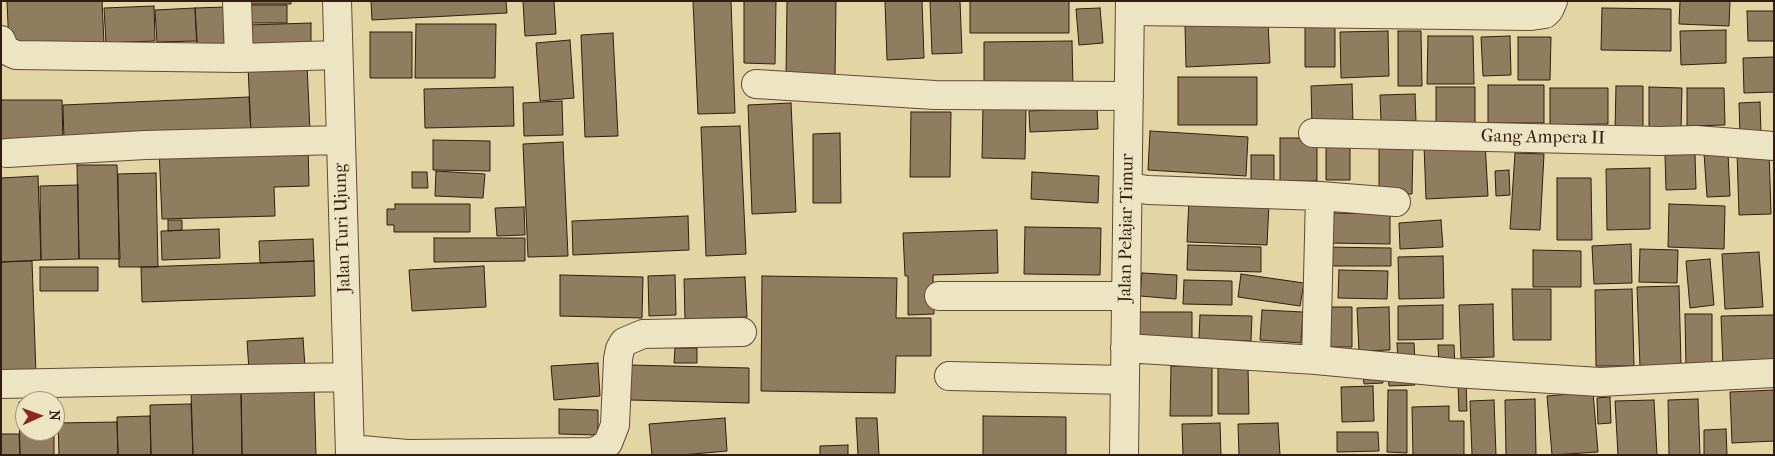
<!DOCTYPE html>
<style>
body{margin:0}
#map{position:relative;width:1775px;height:456px;overflow:hidden;background:#e4d5a5;font-family:"IM FELL French Canon",serif}
canvas{display:block}
.frame{position:absolute;inset:0;border:2px solid #341c11;pointer-events:none}
.north{position:absolute;left:15px;top:391px;width:50px;height:50px;box-sizing:border-box;background:#ede4c4;border:1px solid #a3947c;border-radius:50%;rotate:88deg;font-size:14px;font-weight:700;line-height:20px;text-align:center;color:#341c11}
.north::after{content:'';display:block;margin:auto;width:18px;height:22px;background:#8f2418;clip-path:polygon(50% 0,100% 100%,50% 72%,0 100%)}
</style>
<div id="map">
<canvas width="1775" height="456"></canvas>
<div class="frame"></div>
<div class="north">N</div>
</div>
<script>
const ctx = document.querySelector('canvas').getContext('2d');
ctx.lineJoin = 'round';
function fillPath(path, color) { ctx.fillStyle = color; ctx.fill(path, 'evenodd'); }
const poly = rows => new Path2D(rows.map(r => 'M' + r).join(''));
function stroke(path, color, width, dash) { ctx.strokeStyle = color; ctx.lineWidth = width; ctx.lineCap = dash ? 'butt' : 'round'; ctx.setLineDash(dash || []); ctx.stroke(path); }
function label(font, color, halo, rows, align = 'center') {
  ctx.font = font + ' "IM FELL French Canon",serif'; ctx.lineWidth = 4; ctx.setLineDash([]); ctx.textBaseline = 'middle'; ctx.strokeStyle = halo; ctx.fillStyle = color; for (const [text, x, y, turn = 0] of rows) {
    ctx.save(); ctx.translate(x, y); ctx.rotate((+turn || 0) * Math.PI / 180); ctx.textAlign = isNaN(turn) ? turn : align; if (halo) ctx.strokeText(text, 0, 0); ctx.fillText(text, 0, 0); ctx.restore();
  }
}
const building = poly([
 [7,1,102,1,104,43,9,48,7,1],
 [247,1,291,1,291,4,247,4,247,1],
 [371,1,506,1,507,13,372,20,371,1],
 [523,1,554,1,556,34,525,36,523,1],
 [693,1,731,1,735,113,698,114,693,1],
 [744,1,776,1,775,64,744,63,744,1],
 [787,1,836,1,835,77,786,76,787,1],
 [885,1,922,1,924,58,887,60,885,1],
 [930,1,960,1,962,53,932,54,930,1],
 [970,1,1069,1,1069,33,970,33,970,1],
 [1680,1,1730,1,1729,26,1679,24,1680,1],
 [248,5,287,5,287,23,248,23,248,5],
 [154,6,155,41,106,43,104,8,154,6],
 [225,7,227,46,197,47,195,8,225,7],
 [195,8,197,41,157,42,155,10,195,8],
 [1100,8,1103,43,1079,45,1076,9,1100,8],
 [1602,8,1671,9,1671,51,1601,50,1602,8],
 [1747,11,1774,11,1774,41,1748,41,1747,11],
 [1268,21,1270,63,1186,67,1185,25,1268,21],
 [311,23,311,47,249,49,248,25,311,23],
 [416,24,496,24,495,78,415,78,416,24],
 [1305,24,1335,24,1335,67,1305,67,1305,24],
 [1726,30,1726,63,1681,65,1680,31,1726,30],
 [1388,31,1389,76,1341,78,1340,32,1388,31],
 [1398,31,1421,31,1422,86,1398,86,1398,31],
 [370,32,412,32,412,78,370,78,370,32],
 [613,33,618,136,585,137,581,35,613,33],
 [1428,36,1473,36,1474,84,1427,84,1428,36],
 [1510,36,1511,75,1483,76,1481,37,1510,36],
 [1518,37,1551,37,1550,80,1518,80,1518,37],
 [570,40,574,98,540,101,536,43,570,40],
 [1072,41,1073,87,984,88,984,42,1072,41],
 [1774,57,1774,92,1744,93,1743,58,1774,57],
 [307,64,310,132,251,134,248,66,307,64],
 [1178,77,1257,77,1257,125,1178,125,1178,77],
 [1352,84,1353,125,1312,127,1311,86,1352,84],
 [1488,85,1544,85,1544,123,1488,123,1488,85],
 [1616,86,1643,86,1643,132,1615,132,1616,86],
 [513,87,514,126,425,128,424,89,513,87],
 [1436,87,1475,87,1475,126,1436,127,1436,87],
 [1649,87,1682,88,1681,130,1649,129,1649,87],
 [1550,88,1608,88,1608,124,1550,125,1550,88],
 [1687,88,1724,88,1725,125,1687,126,1687,88],
 [1415,94,1416,121,1381,122,1380,95,1415,94],
 [249,97,251,134,64,141,63,105,249,97],
 [1,100,62,100,63,145,1,146,1,100],
 [562,101,563,135,524,136,523,103,562,101],
 [1760,102,1761,134,1740,135,1739,103,1760,102],
 [791,103,796,212,752,214,748,105,791,103],
 [983,106,1026,107,1025,159,982,158,983,106],
 [1097,108,1098,129,1030,132,1029,111,1097,108],
 [911,112,951,112,950,177,910,177,911,112],
 [740,126,746,254,706,256,701,127,740,126],
 [1150,131,1248,137,1246,176,1148,170,1150,131],
 [840,133,841,203,813,203,813,134,840,133],
 [1280,138,1317,138,1317,181,1280,181,1280,138],
 [433,140,490,141,490,171,433,170,433,140],
 [563,142,568,256,528,257,523,144,563,142],
 [1485,142,1488,196,1426,199,1424,145,1485,142],
 [1326,143,1350,143,1350,180,1326,180,1326,143],
 [308,145,309,186,274,187,275,216,162,219,159,149,308,145],
 [1379,145,1413,145,1412,194,1379,194,1379,145],
 [1769,151,1771,214,1739,215,1737,152,1769,151],
 [1728,152,1730,196,1707,197,1704,153,1728,152],
 [1515,153,1544,154,1540,230,1510,229,1515,153],
 [1695,154,1696,189,1666,190,1665,155,1695,154],
 [1251,155,1274,155,1274,185,1251,185,1251,155],
 [77,165,117,165,120,259,79,259,77,165],
 [1650,168,1650,229,1607,230,1606,169,1650,168],
 [1509,170,1510,195,1496,196,1495,171,1509,170],
 [436,171,485,174,483,198,435,196,436,171],
 [412,172,427,172,428,188,412,188,412,172],
 [1032,172,1099,176,1098,203,1031,199,1032,172],
 [156,173,158,267,119,267,118,174,156,173],
 [38,176,41,260,1,262,1,178,38,176],
 [1557,178,1591,178,1592,240,1557,240,1557,178],
 [78,185,79,259,41,260,40,186,78,185],
 [1189,199,1269,204,1267,245,1187,242,1189,199],
 [395,204,470,204,470,232,394,232,394,225,387,225,387,209,395,209,395,204],
 [1669,204,1725,206,1724,249,1668,247,1669,204],
 [524,207,525,235,497,236,495,208,524,207],
 [1328,213,1390,214,1390,244,1328,243,1328,213],
 [688,216,689,250,573,255,572,221,688,216],
 [168,220,182,220,182,230,168,231,168,220],
 [1441,220,1443,247,1400,249,1399,223,1441,220],
 [1025,227,1101,228,1100,275,1024,274,1025,227],
 [219,229,220,258,162,260,161,231,219,229],
 [997,230,998,273,933,275,934,314,908,315,908,276,905,276,903,233,997,230],
 [434,238,525,238,525,261,434,262,434,238],
 [313,239,314,261,260,263,259,241,313,239],
 [1631,244,1632,283,1594,284,1592,246,1631,244],
 [1188,245,1261,247,1261,272,1187,270,1188,245],
 [1322,247,1391,248,1391,266,1322,266,1322,247],
 [1640,249,1678,250,1677,283,1639,282,1640,249],
 [1533,250,1581,251,1581,287,1533,287,1533,250],
 [1759,252,1763,307,1725,309,1722,254,1759,252],
 [1443,256,1444,298,1399,299,1398,257,1443,256],
 [1710,259,1714,305,1690,308,1686,261,1710,259],
 [32,261,36,374,1,375,1,262,32,261],
 [314,261,315,296,142,302,141,267,314,261],
 [484,266,486,307,412,311,409,270,484,266],
 [40,267,98,267,98,291,40,291,40,267],
 [1339,270,1388,271,1387,299,1338,298,1339,270],
 [1142,273,1177,275,1176,299,1140,296,1142,273],
 [1241,274,1304,283,1300,306,1238,297,1241,274],
 [560,275,643,277,642,318,560,316,560,275],
 [675,275,676,315,649,316,648,276,675,275],
 [762,276,897,278,896,318,931,318,931,356,896,356,895,393,761,391,762,276],
 [745,277,747,317,685,319,684,279,745,277],
 [1184,280,1232,281,1232,305,1183,304,1184,280],
 [1679,286,1681,365,1640,367,1637,287,1679,286],
 [1512,289,1551,289,1551,340,1513,340,1512,289],
 [1632,289,1634,366,1596,366,1595,290,1632,289],
 [1493,304,1494,357,1461,358,1459,305,1493,304],
 [1443,305,1443,339,1398,340,1398,306,1443,305],
 [1328,307,1352,307,1352,347,1329,347,1328,307],
 [1389,307,1390,350,1359,351,1357,308,1389,307],
 [1262,310,1303,312,1301,343,1260,340,1262,310],
 [1139,312,1192,312,1192,343,1139,343,1139,312],
 [1685,314,1712,314,1712,369,1686,369,1685,314],
 [1200,315,1252,316,1251,341,1199,339,1200,315],
 [1774,315,1774,364,1723,366,1721,316,1774,315],
 [303,338,305,367,249,370,247,341,303,338],
 [1397,343,1414,343,1415,361,1398,362,1397,343],
 [1438,345,1454,345,1455,368,1439,368,1438,345],
 [675,348,697,348,697,363,674,363,675,348],
 [598,363,600,396,554,400,551,366,598,363],
 [630,365,749,368,749,403,630,400,630,365],
 [1171,366,1212,366,1212,416,1170,416,1171,366],
 [1218,368,1248,368,1249,414,1218,414,1218,368],
 [1363,372,1382,372,1383,383,1364,384,1363,372],
 [1414,374,1415,385,1389,386,1388,375,1414,374],
 [1458,383,1466,383,1467,411,1459,411,1458,383],
 [1373,386,1374,421,1342,422,1341,387,1373,386],
 [314,387,316,455,242,455,241,389,314,387],
 [241,389,242,455,193,455,191,390,241,389],
 [1388,390,1407,390,1407,453,1387,452,1388,390],
 [1774,390,1774,441,1732,443,1730,392,1774,390],
 [1593,392,1598,452,1552,455,1547,396,1593,392],
 [1610,397,1611,423,1598,424,1597,398,1610,397],
 [1535,399,1536,455,1506,455,1505,400,1535,399],
 [1698,399,1700,455,1669,455,1668,400,1698,399],
 [1494,400,1496,455,1472,455,1470,401,1494,400],
 [1654,400,1657,455,1618,455,1615,401,1654,400],
 [25,401,25,431,54,431,54,455,20,455,19,402,25,401],
 [191,404,193,455,151,455,150,405,191,404],
 [1449,406,1449,421,1464,421,1464,455,1413,455,1412,407,1449,406],
 [559,409,598,410,598,435,559,434,559,409],
 [150,416,151,455,118,455,117,417,150,416],
 [983,416,1066,417,1066,455,983,455,983,416],
 [725,418,727,451,682,455,652,455,649,424,725,418],
 [856,418,877,418,879,455,858,455,856,418],
 [117,422,118,455,59,455,58,423,117,422],
 [1220,423,1221,455,1183,455,1182,424,1220,423],
 [1278,423,1280,455,1239,455,1238,424,1278,423],
 [1726,429,1727,455,1704,455,1704,430,1726,429],
 [1337,432,1378,432,1379,451,1337,452,1337,432],
 [1,434,19,434,20,455,1,455,1,434],
 [848,445,848,455,820,455,820,446,848,445]
]);
const minor = poly([
 [237,1,239,58],
 [337,1,350,455],
 [1130,11,1531,16,1545,14,1549,10,1553,1],
 [1,40,5,50,16,55,239,58,338,55],
 [756,84,935,95,1129,96],
 [1313,133,1660,141,1696,140,1774,146],
 [7,153,145,145,340,140],
 [1128,187,1148,190,1320,196,1396,202],
 [939,296,1126,296],
 [1125,348,1316,360,1454,373,1600,382,1774,373],
 [1316,360,1320,196],
 [949,376,1125,380],
 [1,384,347,377],
 [350,449,407,454,592,452,600,449,608,443,615,425,618,359,620,349,624,342,643,334,742,332],
 [1124,455,1130,1]
]);
const streetNames = [
 ["Gang Ampera II",1543,138,1],
 ["Jalan Turi Ujung",343,228,-92],
 ["Jalan Pelajar Timur",1127,228,-89]
];
fillPath(building, '#907c5e');
stroke(building, '#341c11', 1);
stroke(minor, '#604a36', 30);
stroke(minor, '#ede4c4', 28);
label('18px', '#341c11', '#ede4c4', streetNames);
</script>
